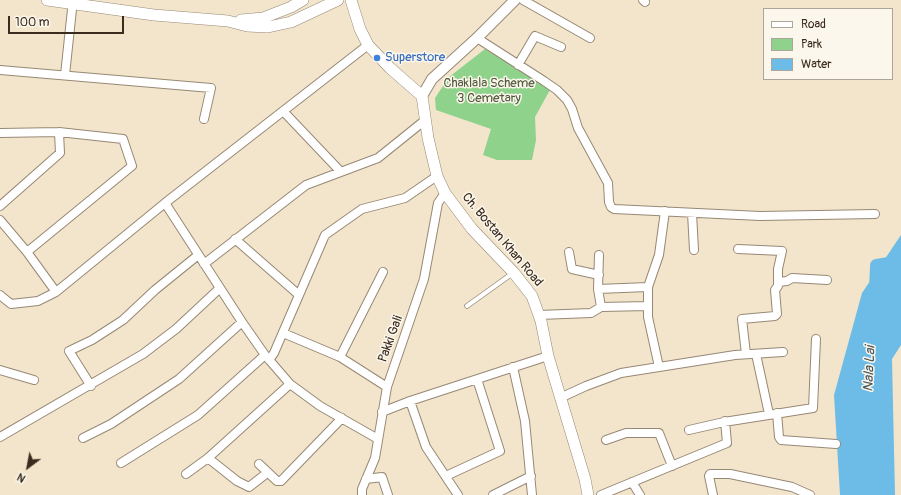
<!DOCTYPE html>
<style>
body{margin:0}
#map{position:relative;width:901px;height:495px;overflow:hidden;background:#f3e5cc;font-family:Pangolin,sans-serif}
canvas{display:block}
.legend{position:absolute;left:763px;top:8px;width:130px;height:72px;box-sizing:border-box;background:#fbf7ec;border:1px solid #aea59a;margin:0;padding:5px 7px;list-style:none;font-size:12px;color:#3b2a1e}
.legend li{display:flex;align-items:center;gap:8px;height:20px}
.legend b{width:20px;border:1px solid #aea59a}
.north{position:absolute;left:8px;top:447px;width:40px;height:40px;-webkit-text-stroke:3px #fbf7ec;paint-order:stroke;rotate:212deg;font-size:11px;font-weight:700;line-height:16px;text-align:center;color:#3b2a1e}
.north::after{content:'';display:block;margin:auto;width:14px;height:18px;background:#3b2a1e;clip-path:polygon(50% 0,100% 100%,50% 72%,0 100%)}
.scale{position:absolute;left:8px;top:16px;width:116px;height:18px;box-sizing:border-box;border:2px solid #3b2a1e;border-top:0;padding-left:5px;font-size:12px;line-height:14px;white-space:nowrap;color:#3b2a1e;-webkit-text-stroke:3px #fbf7ec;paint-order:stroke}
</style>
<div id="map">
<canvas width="901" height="495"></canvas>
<ul class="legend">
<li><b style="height:5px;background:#fff"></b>Road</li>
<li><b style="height:11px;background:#8fd28b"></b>Park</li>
<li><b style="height:11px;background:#6cbce7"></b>Water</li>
</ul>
<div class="north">N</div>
<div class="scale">100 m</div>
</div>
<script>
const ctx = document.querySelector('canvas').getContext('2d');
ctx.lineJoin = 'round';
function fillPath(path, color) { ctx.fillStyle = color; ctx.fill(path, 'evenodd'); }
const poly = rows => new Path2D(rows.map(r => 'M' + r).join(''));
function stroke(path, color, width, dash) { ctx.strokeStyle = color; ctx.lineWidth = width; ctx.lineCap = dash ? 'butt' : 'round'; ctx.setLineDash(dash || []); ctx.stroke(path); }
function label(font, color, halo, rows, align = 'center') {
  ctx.font = font + ' Pangolin,sans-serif'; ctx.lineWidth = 3; ctx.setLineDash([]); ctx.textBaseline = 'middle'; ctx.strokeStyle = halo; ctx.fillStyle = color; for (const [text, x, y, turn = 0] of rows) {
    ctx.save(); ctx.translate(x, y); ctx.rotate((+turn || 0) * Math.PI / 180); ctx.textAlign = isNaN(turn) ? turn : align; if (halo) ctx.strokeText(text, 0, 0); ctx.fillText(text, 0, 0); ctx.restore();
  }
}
const green = poly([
 [485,49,551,88,535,117,536,140,532,160,497,160,483,155,491,129,436,110,435,98,449,77]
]);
const water = poly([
 [901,235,901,345,892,359,895,495,840,495,834,395,862,293]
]);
const river = poly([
 [876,289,877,266,901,262]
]);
const service = poly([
 [467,306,513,273]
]);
const minor = poly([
 [523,0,590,38],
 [643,0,645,2],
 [477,38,544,81,557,90,567,100,572,109,578,128,608,183,609,202,611,207,614,209,760,216,875,214],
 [518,65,535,36,561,47],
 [0,70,211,88,204,119],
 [65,75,73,0],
 [283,111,340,171],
 [0,133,59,132,123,139,132,166,27,252],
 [165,203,242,322,265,355,290,384,320,406,378,439],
 [0,206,60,153,59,132],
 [692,213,694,250],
 [0,220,27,252,56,292,38,301,11,304,0,295],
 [235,239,299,295],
 [738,249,782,251,778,269,778,286,775,290,777,314,775,316,742,319,746,354],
 [569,252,572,269,599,275],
 [599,255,598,289,601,307],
 [204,264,306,185,378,158,424,121],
 [778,282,787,281,792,278,827,280],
 [598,289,648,287],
 [56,292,165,203,368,45],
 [539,315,591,313,601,307,648,306],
 [283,333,340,357,387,387],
 [756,354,769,414],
 [340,357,383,272],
 [269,360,274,353,325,235,362,209,405,198,437,176],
 [513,367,525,421,532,495],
 [659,367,648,317,648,287,659,255,665,211],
 [0,370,34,380],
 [91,386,69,351,92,340,123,320,155,290,197,256],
 [560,398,586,386,621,373,735,355,783,352],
 [410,401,426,447,458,495],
 [382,412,410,401,548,356],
 [777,413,779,437,781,440,836,444],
 [689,430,724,422,813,408,816,339],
 [0,437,143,354,176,329,220,288],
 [83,438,111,424,179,379,242,322],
 [606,440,626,433,659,433,672,466],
 [208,458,237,481,249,487,267,473],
 [121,463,198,415,265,355],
 [259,464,277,481,281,481,342,418],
 [186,474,208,458,290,384],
 [446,476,500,451,477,379],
 [366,479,382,477,388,495],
 [632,482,640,495],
 [362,495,362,489,375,458,387,387,424,279,438,203,445,193],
 [493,495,531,476],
 [601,495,727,443,725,421],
 [713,495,709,476,710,474,730,474,792,487,810,495]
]);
const tertiary = poly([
 [422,96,432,79,477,38,515,0]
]);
const secondary = poly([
 [47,0,154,15,228,21,247,26,268,27,291,22,338,0],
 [351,0,360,29,368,45,390,68,422,96,428,138,437,176,445,193,472,229,514,273,532,296,541,321,548,356,585,479,588,495],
 [241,20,263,18,291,7,303,0]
]);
const markers = [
 [377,58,4,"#3f7fe0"]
];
const shopNames = [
 ["Superstore",385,58]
];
const parkNames = [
 ["Chaklala Scheme",489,84],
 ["3 Cemetary",489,99]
];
const streetNames = [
 ["Ch. Bostan Khan Road",502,240,50],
 ["Pakki Gali",391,339,-70]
];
const waterNames = [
 ["Nala Lai",870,369,-87]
];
fillPath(green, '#8fd28b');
fillPath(water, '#6cbce7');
stroke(river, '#6cbce7', 14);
stroke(service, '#978875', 5.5);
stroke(minor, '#978875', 10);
stroke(tertiary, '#978875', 12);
stroke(secondary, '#978875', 12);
stroke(service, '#fff', 4);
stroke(minor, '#fff', 8);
stroke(tertiary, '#fff', 10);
stroke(secondary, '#fff', 11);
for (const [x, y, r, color] of markers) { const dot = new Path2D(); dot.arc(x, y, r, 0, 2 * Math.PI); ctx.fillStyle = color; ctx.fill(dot); stroke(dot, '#fbf7ec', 1.5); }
label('13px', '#366cbe', '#fbf7ec', shopNames, 'left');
label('13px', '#545c3f', '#fbf7ec', parkNames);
label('13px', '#3b2a1e', '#fbf7ec', streetNames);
label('italic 14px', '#4a565a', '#fbf7ec', waterNames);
</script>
